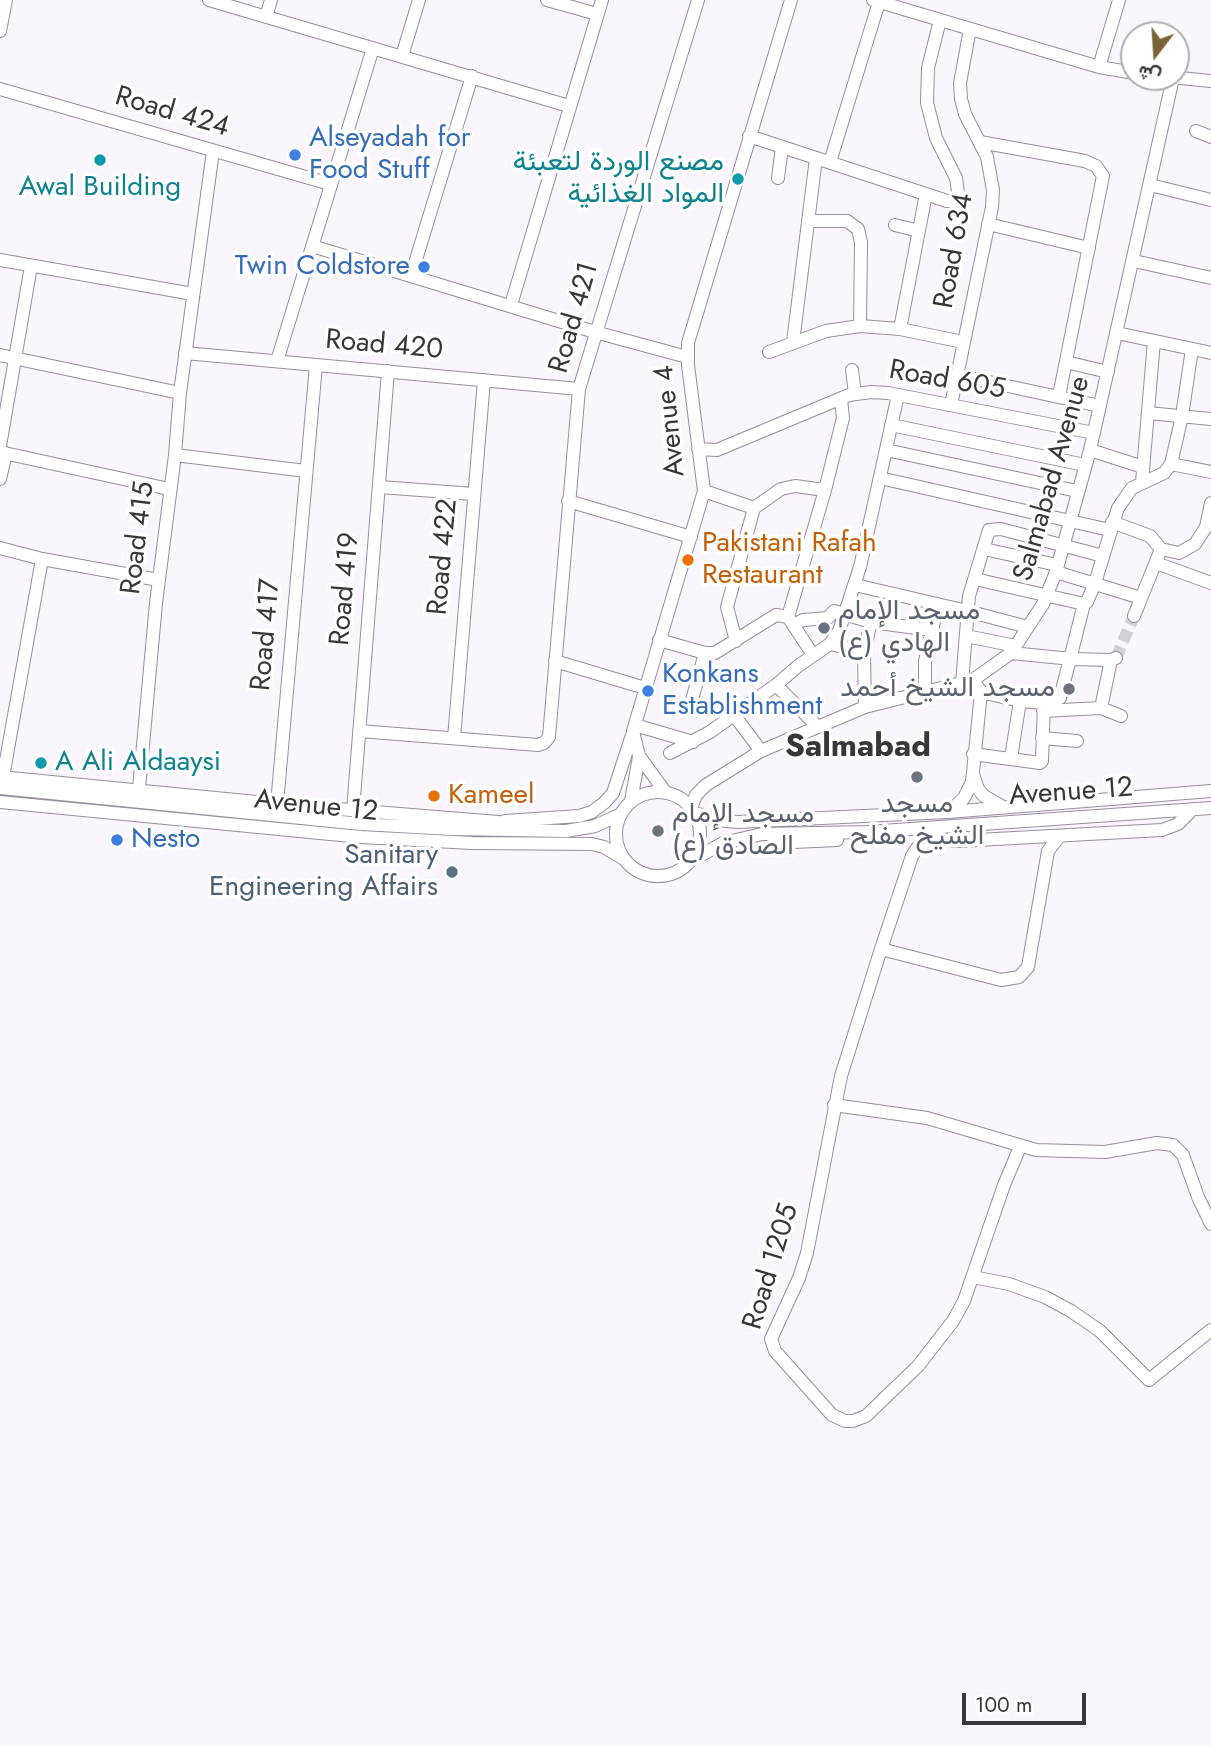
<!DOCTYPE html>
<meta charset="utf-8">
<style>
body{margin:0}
#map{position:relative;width:1211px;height:1746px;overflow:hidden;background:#fbf5fe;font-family:Jost,Vazirmatn,sans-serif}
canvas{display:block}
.north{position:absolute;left:1120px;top:21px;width:70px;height:70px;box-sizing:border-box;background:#fff;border:2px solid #b0aeb1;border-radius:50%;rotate:197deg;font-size:19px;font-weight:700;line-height:28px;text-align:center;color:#39353b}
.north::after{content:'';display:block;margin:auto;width:24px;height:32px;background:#7a6434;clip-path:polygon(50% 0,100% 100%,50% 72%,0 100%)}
.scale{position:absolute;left:962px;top:1693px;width:124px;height:32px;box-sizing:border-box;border:4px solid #39353b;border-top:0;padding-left:9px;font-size:21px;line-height:24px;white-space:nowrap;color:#39353b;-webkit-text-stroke:5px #fff;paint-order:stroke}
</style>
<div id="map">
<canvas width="1211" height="1746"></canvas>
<div class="north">ش</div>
<div class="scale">100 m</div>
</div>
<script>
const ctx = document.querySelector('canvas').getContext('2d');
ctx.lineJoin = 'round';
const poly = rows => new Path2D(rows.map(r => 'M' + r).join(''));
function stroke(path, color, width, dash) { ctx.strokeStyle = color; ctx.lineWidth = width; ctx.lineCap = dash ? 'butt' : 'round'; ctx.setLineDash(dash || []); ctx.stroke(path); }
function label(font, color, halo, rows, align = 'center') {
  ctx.font = font + ' Jost,Vazirmatn,sans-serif'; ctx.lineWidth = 7; ctx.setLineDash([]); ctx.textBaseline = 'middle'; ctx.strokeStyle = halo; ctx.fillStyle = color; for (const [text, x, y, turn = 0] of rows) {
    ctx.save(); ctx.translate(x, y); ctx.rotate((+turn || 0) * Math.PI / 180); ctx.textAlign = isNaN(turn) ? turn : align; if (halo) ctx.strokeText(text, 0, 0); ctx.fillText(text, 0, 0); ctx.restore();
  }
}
const minorTunnel = poly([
 [1116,658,1134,616]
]);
const minor = poly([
 [209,0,569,106],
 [547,0,597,14],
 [873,0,1099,67,1134,73],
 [266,17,271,0],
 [0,31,6,0],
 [402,56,419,0],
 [1099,67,1119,0],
 [1170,77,1211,81],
 [0,89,330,184],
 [1196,131,1211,137],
 [749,136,947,201,954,201,958,192,956,178,936,138,927,103,928,68,940,20],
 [980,142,1085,161,1096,166,1103,176,1059,396],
 [830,162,879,2],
 [778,178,782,147],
 [1150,185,1211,200],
 [808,221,847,221,858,229,861,242,860,326],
 [988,224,1089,248],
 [895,225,919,231],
 [312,246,595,332,687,357],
 [0,260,193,294],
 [1134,261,1211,278],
 [411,276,472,76],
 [511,305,602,0],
 [900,329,926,194],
 [1117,333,1211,353],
 [793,342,816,158],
 [769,352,826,331,860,326,900,329,963,342],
 [185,353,579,389],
 [0,355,180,393],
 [277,361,373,48],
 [1066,362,1108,372],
 [852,370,855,394],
 [957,375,1100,406],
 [951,405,992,207,993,190,987,157,965,114,961,99,960,83,970,29],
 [1148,413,1211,419],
 [891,425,1085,465],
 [0,446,31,266],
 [698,449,717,450,849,395,871,392,888,393,1094,433],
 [886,450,1077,491],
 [1090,450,1143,467],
 [0,452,169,489],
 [175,455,306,471],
 [1171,464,1211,472],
 [880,478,1110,530],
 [0,479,6,453],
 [1142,482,1154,341],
 [380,487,474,494],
 [704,491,754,508],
 [568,501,691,537],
 [1112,522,1150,536,1161,549],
 [0,548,42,559,159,580],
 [984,549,1057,565],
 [1156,563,1211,583],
 [1056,572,1141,598],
 [975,579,1084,604],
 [855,585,967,611,1028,627],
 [1134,616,1161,549,1179,553,1195,544,1206,527,1211,503],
 [788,617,825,490,843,418,841,399],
 [790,620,813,655],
 [793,625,803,620,828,618,834,611,871,622,932,630],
 [966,636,1016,646],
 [659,640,705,653,715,653,776,615,788,617],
 [736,641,727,607,754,508,781,489,795,486,825,490],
 [830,644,864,652],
 [1011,653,1072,659,1111,660,1116,658],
 [555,661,645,688],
 [962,683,969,596,989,530,1001,529,1103,556],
 [776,685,818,727],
 [925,691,925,661,938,604],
 [981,692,1020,701,1044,703,1060,698,1084,604,1087,602,1095,583,1118,508,1132,488,1164,473,1171,464,1182,416,1192,349],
 [690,707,705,653],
 [865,707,864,652,871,622],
 [1101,708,1111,660],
 [1043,711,1101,708,1121,716],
 [734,715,761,751],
 [635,725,693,742],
 [359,731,538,745,544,743,549,737,579,389,698,0],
 [454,738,484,380],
 [1042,738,1077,741],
 [670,753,710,732,776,685,798,666,830,644,839,631,860,567,898,395],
 [973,754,1040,763,1042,761,1044,703],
 [1011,758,1020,701],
 [973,774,978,789,984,796,1003,807],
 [0,777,277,804,498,822,514,825],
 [3,777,42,559],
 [0,788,361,824,451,829,566,831,595,826,621,814],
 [139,789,156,603,175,455,180,393,213,151],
 '616 834a42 42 0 1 1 84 0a42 42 0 1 1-84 0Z',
 [666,793,639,756,633,731,704,491,688,365,688,343,791,0],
 [631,801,639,757],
 [0,802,361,837,472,843,592,844,604,847,624,859],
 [277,804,316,365],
 [691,808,696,795,706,785,761,751,865,707,973,680,1011,653,1028,627,1043,604,1056,572,1090,450,1173,78],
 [353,810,388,371],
 [693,812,716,820,738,822,948,812,1211,791],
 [949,812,964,798,972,782,981,692,977,686],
 [505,821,579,816,592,812,604,803,613,793,632,735],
 [924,838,959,841,1162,830,1178,824,1193,809],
 [930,838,917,848,912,856,881,949,841,1076,807,1253,799,1278,771,1339,775,1351,832,1415,845,1421,853,1421,866,1416,918,1366,953,1321,964,1301,1004,1185,1020,1147],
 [775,839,794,842,837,840],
 [689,862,723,843,762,834,868,832,1211,808],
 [881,949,1001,980,1019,977,1028,967,1029,961,1048,851,1059,837],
 [834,1105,927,1118,1036,1150,1105,1152,1157,1143,1173,1145,1183,1155,1198,1197,1211,1224],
 [973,1277,1009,1284,1045,1297,1071,1311,1100,1331,1149,1380,1211,1330]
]);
const markers = [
 [295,155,7,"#3f7fe0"],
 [100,160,7,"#0f9aa8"],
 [738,179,7,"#0f9aa8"],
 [424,267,7,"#3f7fe0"],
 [688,560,7,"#e8710a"],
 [824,628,7,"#6b7280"],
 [1069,689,7,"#6b7280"],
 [648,691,7,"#3f7fe0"],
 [41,763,7,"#0f9aa8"],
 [917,777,7,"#6b7280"],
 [434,796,7,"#e8710a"],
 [658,831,7,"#6b7280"],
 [117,840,7,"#3f7fe0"],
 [452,872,7,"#5c6f8a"]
];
const streetNames = [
 ["Road 424",172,113,16],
 ["Road 634",955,251,-80],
 ["Road 421",575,318,-74],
 ["Road 420",384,346,5],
 ["Road 605",947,381,10],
 ["Avenue 4",671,421,-96],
 ["Salmabad Avenue",1053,479,-74],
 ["Road 415",139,538,-83],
 ["Road 422",444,557,-85],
 ["Road 419",346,589,-85],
 ["Road 417",267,635,-85],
 ["Avenue 12",1071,793,-4],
 ["Avenue 12",316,807,6],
 ["Road 1205",772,1267,-73]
];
const shopNames = [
 ["Alseyadah for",309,139],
 ["Food Stuff",309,171],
 ["Twin Coldstore",410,267,"right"],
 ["Konkans",662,675],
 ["Establishment",662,707],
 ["Nesto",131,840]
];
const cultureNames = [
 ["مصنع الوردة لتعبئة",724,163],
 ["المواد الغذائية",724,195],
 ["Awal Building",100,188,"center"],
 ["A Ali Aldaaysi",55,763,"left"]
];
const foodNames = [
 ["Pakistani Rafah",702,544],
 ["Restaurant",702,576],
 ["Kameel",448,796]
];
const worshipNames = [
 ["مسجد الإمام",838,612],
 ["الهادي (ع)",838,644],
 ["مسجد الشيخ أحمد",1055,689,"right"],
 ["مسجد",917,805,"center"],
 ["الشيخ مفلح",917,837,"center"],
 ["مسجد الإمام",672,815],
 ["الصادق (ع)",672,847]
];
const serviceNames = [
 ["Sanitary",438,856],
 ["Engineering Affairs",438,888]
];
const quarterNames = [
 ["Salmabad",858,748]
];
stroke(minorTunnel, '#d4cfd7', 12, [12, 6]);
stroke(minor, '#968e9b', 14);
stroke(minor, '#fff', 12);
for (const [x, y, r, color] of markers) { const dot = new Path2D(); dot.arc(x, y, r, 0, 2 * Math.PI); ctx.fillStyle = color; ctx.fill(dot); stroke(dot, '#fff', 2.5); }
label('28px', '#39353b', '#fff', streetNames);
label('28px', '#366cbe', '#fff', shopNames, 'left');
label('28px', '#0d838f', '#fff', cultureNames, 'right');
label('28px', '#c56008', '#fff', foodNames, 'left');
label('28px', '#5b616d', '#fff', worshipNames, 'left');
label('28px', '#4e5e75', '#fff', serviceNames, 'right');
label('bold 32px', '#39353b', '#fff', quarterNames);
</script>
